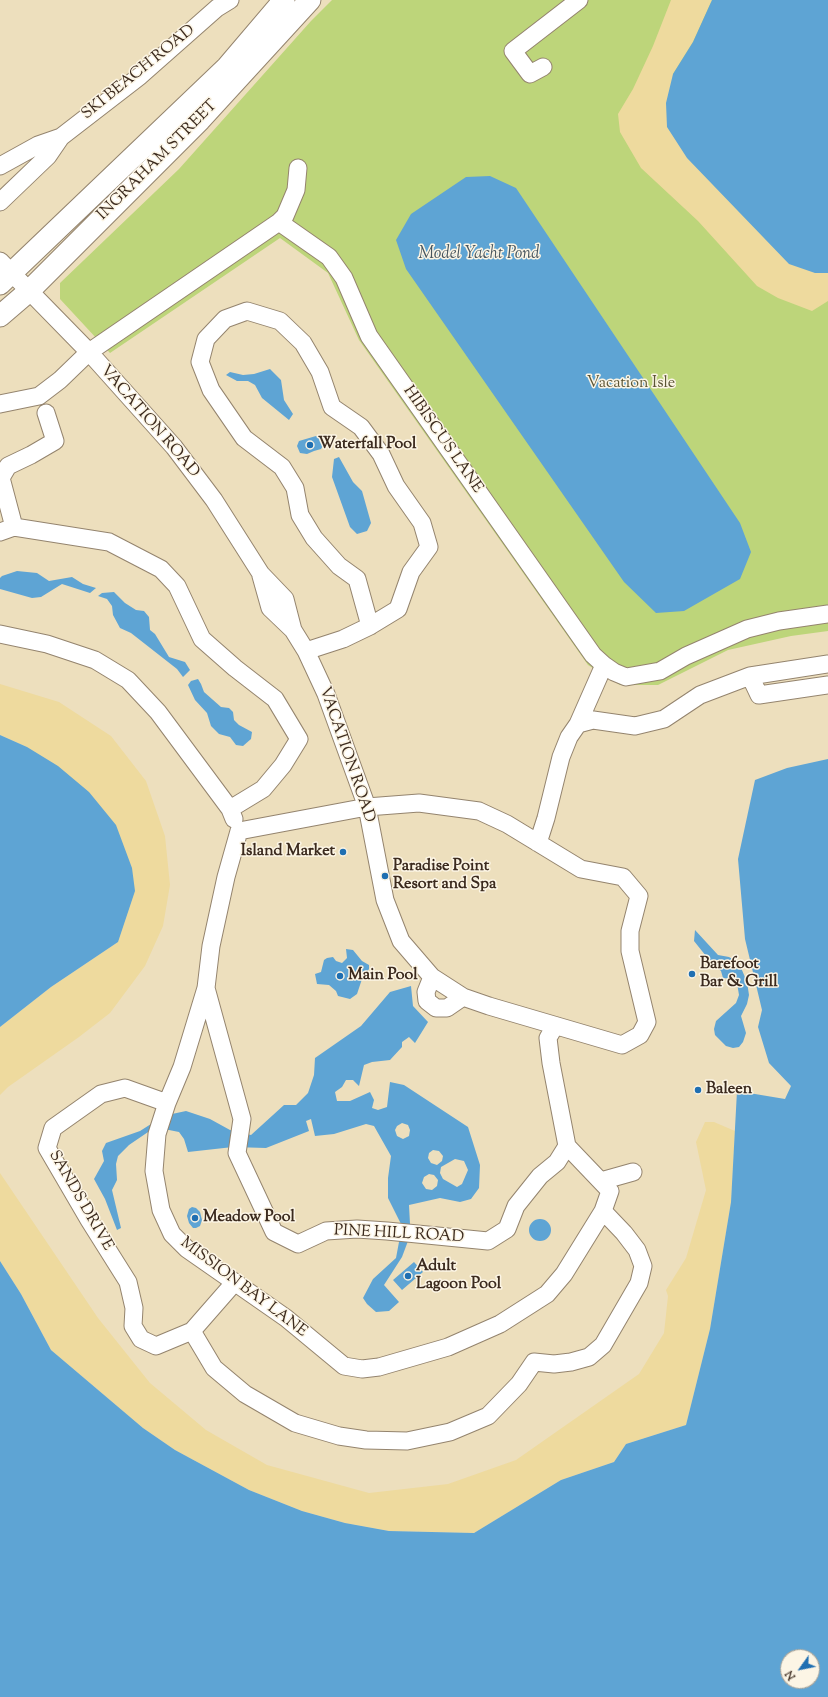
<!DOCTYPE html>
<style>
body{margin:0}
#map{position:relative;width:828px;height:1697px;overflow:hidden;background:#eddfbd;font-family:"Sorts Mill Goudy",serif}
canvas{display:block}
.north{position:absolute;left:780px;top:1649px;width:40px;height:40px;box-sizing:border-box;background:#fcf5e5;border:1px solid #afa495;border-radius:50%;rotate:237deg;font-size:11px;font-weight:700;line-height:16px;text-align:center;color:#3b2a1e}
.north::after{content:'';display:block;margin:auto;width:14px;height:18px;background:#1f6fb2;clip-path:polygon(50% 0,100% 100%,50% 72%,0 100%)}
</style>
<div id="map">
<canvas width="828" height="1697"></canvas>
<div class="north">N</div>
</div>
<script>
const ctx = document.querySelector('canvas').getContext('2d');
ctx.lineJoin = 'round';
function fillPath(path, color) { ctx.fillStyle = color; ctx.fill(path, 'evenodd'); }
const poly = rows => new Path2D(rows.map(r => 'M' + r).join(''));
function stroke(path, color, width, dash) { ctx.strokeStyle = color; ctx.lineWidth = width; ctx.lineCap = dash ? 'butt' : 'round'; ctx.setLineDash(dash || []); ctx.stroke(path); }
function label(font, color, halo, rows, align = 'center') {
  ctx.font = font + ' "Sorts Mill Goudy",serif'; ctx.lineWidth = 3; ctx.setLineDash([]); ctx.textBaseline = 'middle'; ctx.strokeStyle = halo; ctx.fillStyle = color; for (const [text, x, y, turn = 0] of rows) {
    ctx.save(); ctx.translate(x, y); ctx.rotate((+turn || 0) * Math.PI / 180); ctx.textAlign = isNaN(turn) ? turn : align; if (halo) ctx.strokeText(text, 0, 0); ctx.fillText(text, 0, 0); ctx.restore();
  }
}
const green = poly([
 [332,0,712,0,711,3,815,273,828,273,828,631,791,636,728,650,658,685,620,685,588,665,359,340,328,273,280,238,110,353,60,299,60,283,179,169,311,21]
]);
const sand = poly([
 [671,0,712,0,693,42,673,74,815,273,828,273,828,301,812,311,778,298,757,286,698,221,641,168,620,132,618,114,633,89,653,46],
 [0,684,59,702,111,736,146,781,165,836,170,885,163,926,145,966,110,1013,79,1037,8,1087,0,1095,0,1027,51,987,118,942,27,747,0,735],
 [705,1122,714,1122,735,1131,731,1202,710,1329,686,1425,626,1444,614,1462,561,1480,474,1533,389,1531,345,1523,302,1511,249,1490,175,1450,143,1428,51,1350,21,1294,0,1261,0,1173,98,1318,150,1383,206,1430,267,1465,369,1493,448,1484,516,1460,639,1374,664,1333,668,1296,666,1290,686,1258,706,1190,696,1142]
]);
const water = poly([
 [712,0,828,0,828,273,815,273,789,264,687,158,667,127,666,103,673,74,693,42],
 [490,176,516,188,740,523,751,552,740,579,684,611,656,613,624,582,406,269,396,240,411,214,466,177],
 [270,369,281,380,284,400,293,414,289,420,262,398,255,385,248,381,237,381,226,375,230,372,243,375,254,374],
 [316,436,322,438,324,444,321,449,314,451,307,454,300,453,297,446,299,441],
 [339,457,353,482,362,491,371,523,367,531,357,534,350,527,332,477,334,459],
 [17,571,37,573,49,581,72,577,83,584,96,588,90,593,62,584,41,597,32,598,0,589,0,578,2,576],
 [114,592,125,603,136,610,144,611,149,617,150,630,155,634,169,657,185,662,190,670,183,677,177,669,131,633,120,628,113,615,112,606,107,599,98,596,102,593],
 [198,679,201,684,204,692,221,707,229,708,233,712,234,720,239,725,252,732,251,739,243,746,236,745,230,737,219,734,211,726,207,713,195,700,188,685,191,681],
 [0,735,27,747,58,766,89,792,116,825,132,868,135,891,118,942,51,987,0,1027],
 [828,759,828,1697,0,1697,0,1261,21,1294,51,1350,143,1428,175,1450,249,1490,302,1511,345,1523,389,1531,474,1533,561,1480,614,1462,626,1444,686,1425,710,1329,731,1202,737,1091,785,1099,791,1086,769,1063,758,1027,762,1010,745,939,738,859,755,780,787,768],
 [788,1657,812,1657,812,1681,788,1681],
 [695,930,718,955,729,957,739,963,747,982,749,995,747,1004,741,1016,746,1033,743,1042,739,1047,733,1048,726,1046,715,1035,714,1029,716,1021,736,1003,739,995,737,983,732,979,723,978,721,971,706,956,694,941],
 [346,949,353,950,362,961,369,965,369,969,362,979,357,994,350,999,338,996,336,991,329,985,317,984,315,974,321,972,324,960,327,958,333,957,336,961,342,963,347,958],
 [411,986,413,1006,428,1022,415,1043,409,1037,402,1042,402,1047,390,1060,372,1062,364,1065,359,1086,353,1080,346,1080,342,1087,335,1092,337,1101,350,1101,370,1092,374,1100,372,1108,378,1110,387,1107,390,1082,404,1085,468,1127,480,1165,479,1188,471,1199,460,1202,440,1198,409,1205,410,1224,408,1241,402,1257,384,1285,399,1302,389,1311,376,1312,367,1304,363,1298,373,1279,396,1258,402,1226,388,1198,388,1178,391,1156,374,1126,366,1124,334,1134,315,1136,311,1119,306,1121,309,1131,266,1148,233,1147,188,1152,184,1139,179,1132,169,1130,151,1130,129,1145,118,1156,116,1164,117,1180,112,1190,121,1228,117,1230,105,1199,94,1179,104,1161,102,1151,106,1143,140,1131,151,1124,172,1114,186,1111,210,1119,230,1130,251,1135,284,1105,296,1105,308,1093,314,1075,315,1058,361,1026,390,992],
 [402,1123,408,1125,410,1130,409,1136,403,1139,397,1136,395,1130,397,1126],
 [433,1150,439,1151,443,1156,442,1161,437,1165,431,1163,428,1158,429,1153],
 [455,1159,464,1161,468,1170,462,1184,457,1187,443,1179,440,1173,441,1167],
 [429,1174,434,1175,438,1180,437,1186,432,1190,426,1189,422,1183,424,1177],
 [192,1207,196,1208,200,1212,202,1220,200,1226,196,1228,193,1228,189,1223,187,1216,189,1209],
 '529 1230a11 11 0 1 1 22 0a11 11 0 1 1-22 0Z',
 [414,1262,423,1272,402,1290,393,1280]
]);
const minor = poly([
 [543,67,530,74,513,51,579,0],
 [0,166,38,145,61,137,140,76,217,8,230,0],
 [0,202,48,156,61,137],
 [279,222,329,257,344,278,369,336,593,655,604,665,614,672,626,677,660,671,686,656,747,629,779,621,828,614],
 [0,261,89,352,174,447,214,500,261,574,285,599,293,630,306,651,326,694,367,807,385,900,401,941,432,977,463,997,489,1006,622,1045,640,1035,647,1022,630,951,630,931,639,896,623,877,581,869,507,824,479,811,419,803,367,807,239,831],
 [0,404,39,396,60,380,89,352,279,222,285,216,296,190,298,168],
 [14,527,1,478,8,466,31,455,55,441,46,413],
 [0,532,14,527,109,542,161,569,177,586,202,639,235,668,275,699,299,739,283,765,263,789,230,809],
 [261,576,270,608,293,630],
 [0,634,47,644,95,660,128,680,158,712,230,809,234,819],
 [306,651,343,639,370,626,398,609,411,572,429,547,422,523,396,486,381,454,361,427,332,407,320,372,303,343,280,321,247,311,225,319,206,339,200,362,211,390,244,438,282,467,295,488,300,515,314,538,339,566,357,579,370,626],
 [750,676,759,695,828,685],
 [578,724,593,720,635,726,664,719,700,695,750,676,828,664],
 [239,831,226,877,211,946,206,988,182,1067,167,1103,157,1134,154,1171,161,1210,172,1234,187,1249,286,1318,344,1366,362,1369,379,1367,448,1347,500,1324,547,1294,564,1274,603,1211,610,1191,567,1146],
 [538,843,546,818,561,757,569,737,578,724,604,665],
 [432,977,426,992,427,1001,436,1008,447,1008,463,997],
 [206,988,242,1119,237,1153,274,1232,298,1244,326,1231,357,1229,387,1231,488,1241,507,1229,516,1206,540,1176,557,1162,567,1146,551,1063,548,1038,555,1026],
 [167,1103,125,1088,101,1094,53,1128,47,1148,89,1220,128,1282,134,1308,133,1326,141,1339,156,1346,192,1331],
 [601,1181,633,1172],
 [234,1283,192,1331,214,1368,245,1394,295,1423,339,1436,366,1440,407,1441,450,1432,488,1416,519,1384,534,1362,554,1364,571,1362,589,1357,603,1345,639,1283,643,1266,637,1250,624,1233,603,1211]
]);
const major = poly([
 [0,284,227,67,284,0],
 [0,316,28,292,200,120,310,0]
]);
const markers = [
 [310,445,4,"#1f6fb2"],
 [343,852,4,"#1f6fb2"],
 [385,876,4,"#1f6fb2"],
 [692,974,4,"#1f6fb2"],
 [340,976,4,"#1f6fb2"],
 [698,1090,4,"#1f6fb2"],
 [195,1218,4,"#1f6fb2"],
 [408,1276,4,"#1f6fb2"]
];
const streetNames = [
 ["SKI BEACH ROAD",139,73,-39],
 ["INGRAHAM STREET",158,161,-45],
 ["VACATION ROAD",149,422,49],
 ["HIBISCUS LANE",442,440,55],
 ["VACATION ROAD",346,755,71],
 ["SANDS DRIVE",80,1201,60],
 ["PINE HILL ROAD",399,1235,3],
 ["MISSION BAY LANE",243,1288,37]
];
const parkNames = [
 ["Vacation Isle",631,384]
];
const poiNames = [
 ["Waterfall Pool",318,445],
 ["Island Market",335,852,"right"],
 ["Paradise Point",393,867],
 ["Resort and Spa",393,885],
 ["Barefoot",700,965],
 ["Bar & Grill",700,983],
 ["Main Pool",348,976],
 ["Baleen",706,1090],
 ["Meadow Pool",203,1218],
 ["Adult",416,1267],
 ["Lagoon Pool",416,1285]
];
const waterNames = [
 ["Model Yacht Pond",479,255]
];
fillPath(green, '#bdd57a');
fillPath(sand, '#eeda9e');
fillPath(water, '#5ea4d4');
stroke(minor, '#94846e', 19);
stroke(major, '#94846e', 23);
stroke(minor, '#fff', 17);
stroke(major, '#fff', 21);
for (const [x, y, r, color] of markers) { const dot = new Path2D(); dot.arc(x, y, r, 0, 2 * Math.PI); ctx.fillStyle = color; ctx.fill(dot); stroke(dot, '#fcf5e5', 1.5); }
label('16px', '#3b2a1e', '#fcf5e5', streetNames);
label('16px', '#5c5535', '#fcf5e5', parkNames);
label('bold 16px', '#3b2a1e', '#fcf5e5', poiNames, 'left');
label('italic 17px', '#47555e', '#fcf5e5', waterNames);
</script>
